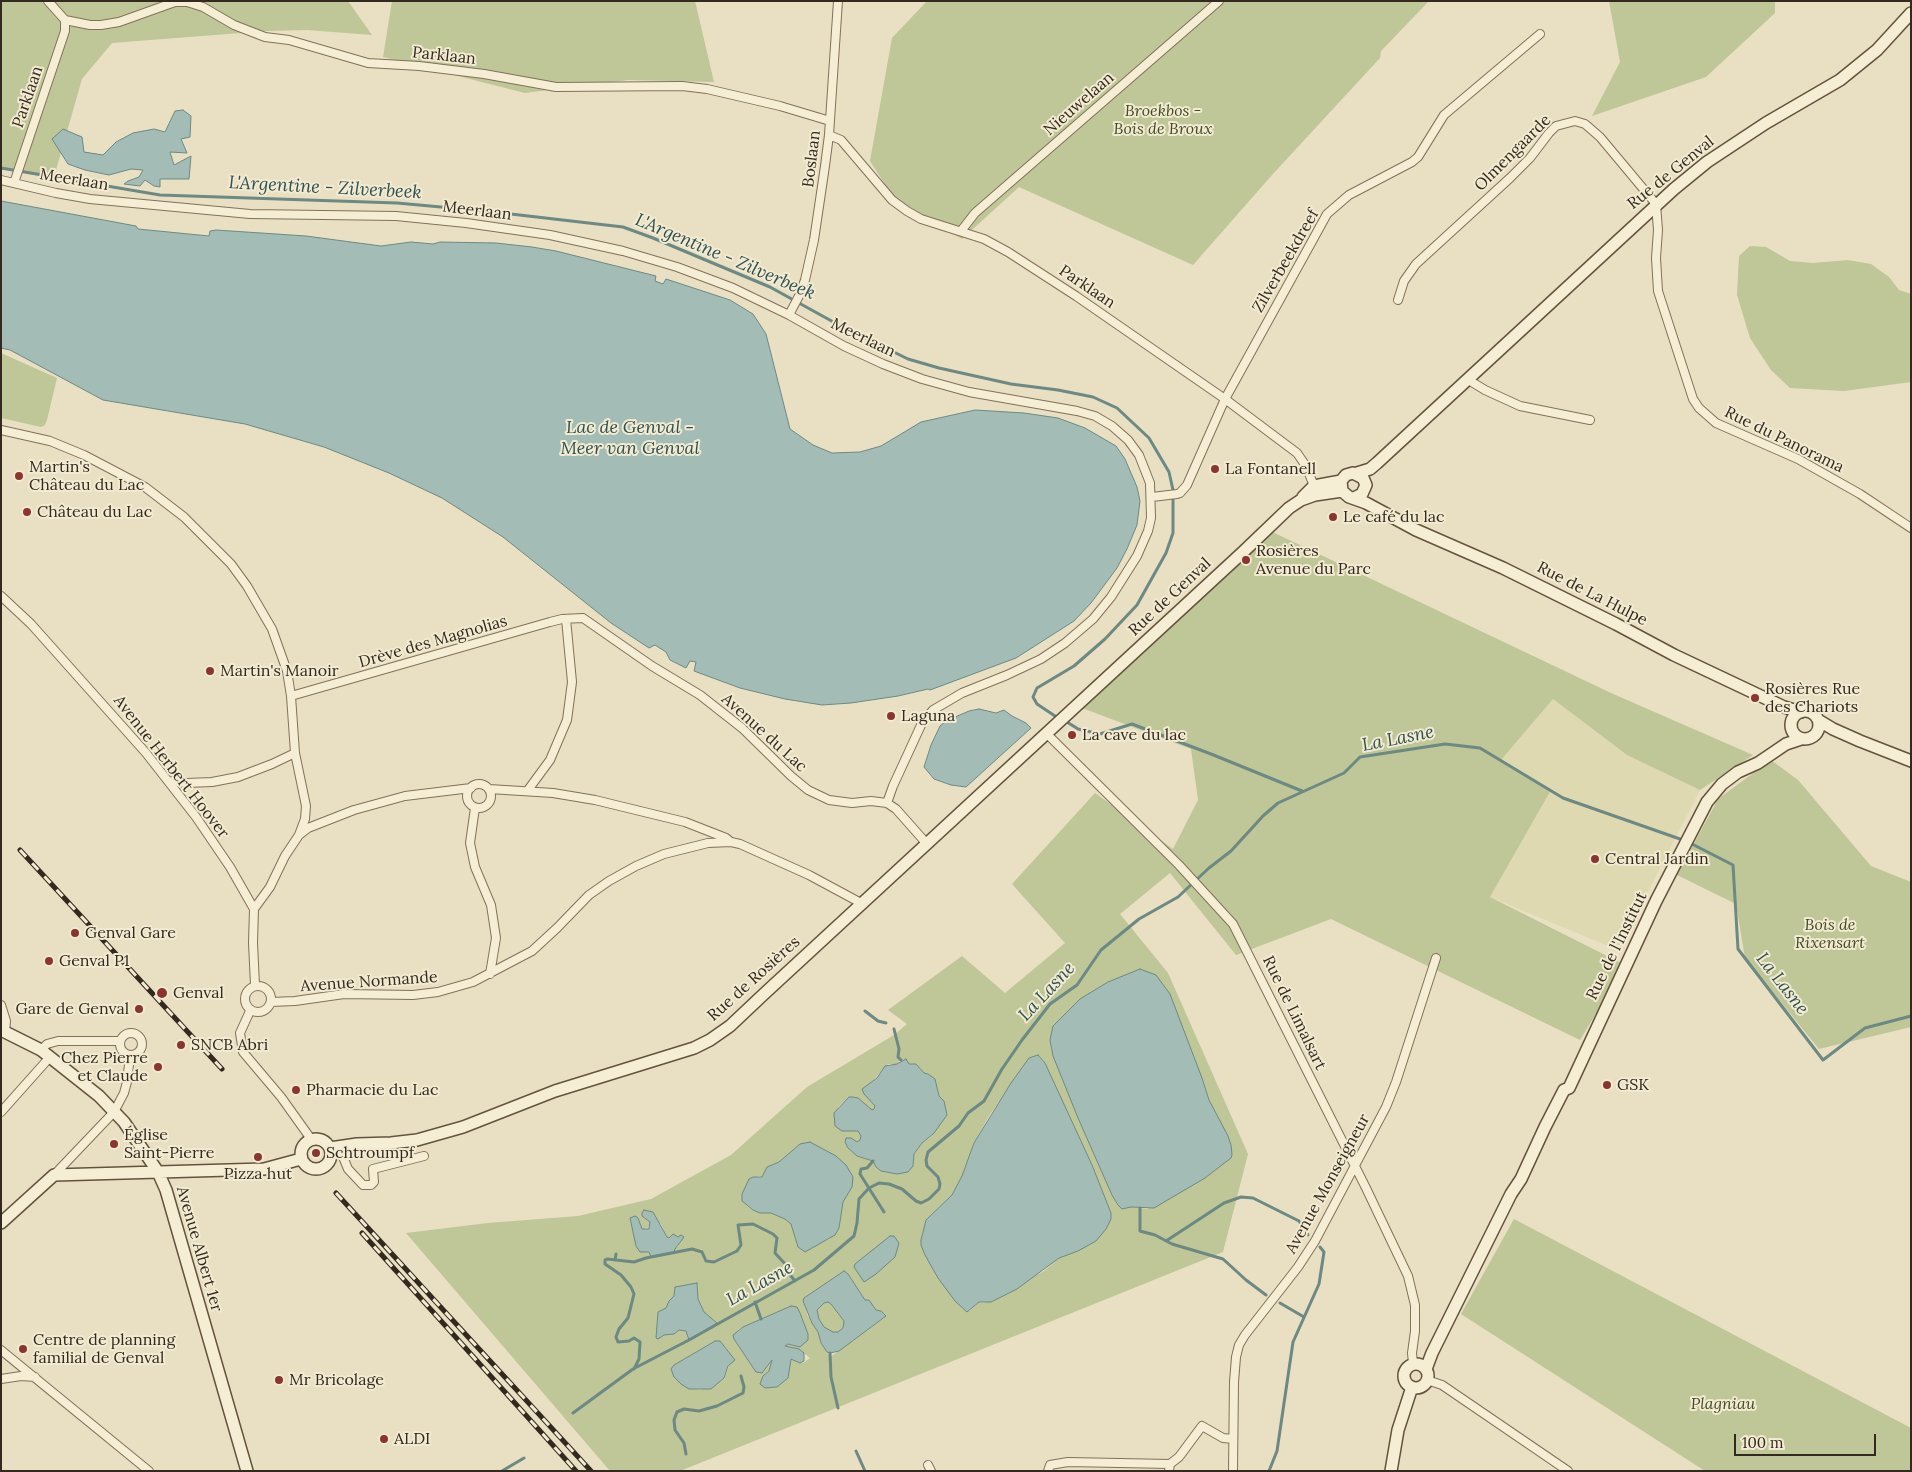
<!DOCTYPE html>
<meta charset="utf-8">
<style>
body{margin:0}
#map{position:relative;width:1912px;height:1472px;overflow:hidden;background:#e9dfc2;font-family:Lora,serif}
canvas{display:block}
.frame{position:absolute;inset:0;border:2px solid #33291e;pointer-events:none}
.scale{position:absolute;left:1734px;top:1434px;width:142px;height:22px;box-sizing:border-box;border:2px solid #33291e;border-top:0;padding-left:6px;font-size:15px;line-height:18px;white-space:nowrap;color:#33291e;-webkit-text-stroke:4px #f2ead1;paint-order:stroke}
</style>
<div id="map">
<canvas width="1912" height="1472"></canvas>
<div class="frame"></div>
<div class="scale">100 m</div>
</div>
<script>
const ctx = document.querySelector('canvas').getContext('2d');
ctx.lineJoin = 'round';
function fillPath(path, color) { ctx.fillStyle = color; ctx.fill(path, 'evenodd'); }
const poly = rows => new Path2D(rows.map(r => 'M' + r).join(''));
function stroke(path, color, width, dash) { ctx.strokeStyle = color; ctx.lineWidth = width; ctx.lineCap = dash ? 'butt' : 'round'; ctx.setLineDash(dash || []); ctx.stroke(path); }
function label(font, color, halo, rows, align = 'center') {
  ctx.font = font + ' Lora,serif'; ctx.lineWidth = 4; ctx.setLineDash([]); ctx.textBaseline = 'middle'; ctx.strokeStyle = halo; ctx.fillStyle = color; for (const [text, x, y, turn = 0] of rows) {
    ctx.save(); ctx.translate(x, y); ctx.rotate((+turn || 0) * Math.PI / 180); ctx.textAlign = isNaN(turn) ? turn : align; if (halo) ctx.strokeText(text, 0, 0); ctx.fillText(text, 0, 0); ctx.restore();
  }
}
const farmland = poly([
 [1553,699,1627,755,1700,790,1618,950,1490,897,1551,790,1501,760]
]);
const green = poly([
 [1,1,348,1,372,35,307,30,266,31,112,43,82,79,54,177,1,169],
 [392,1,695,1,714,82,628,80,525,93,383,57],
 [927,1,1429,1,1381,51,1380,58,1272,175,1193,265,1019,187,962,239,893,197,870,161,892,38],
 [1609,1,1775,1,1775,13,1706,77,1592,116,1620,62],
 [1750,246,1766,247,1790,261,1813,263,1848,260,1871,264,1889,277,1899,290,1911,294,1911,382,1844,391,1790,388,1771,370,1750,338,1737,295,1739,256],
 [1,353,57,378,47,420,45,425,41,427,1,418],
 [1262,527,1611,693,1753,755,1700,790,1627,755,1553,699,1501,760,1551,790,1490,897,1625,965,1580,1040,1331,919,1236,955,1170,873,1120,914,1168,973,1248,1154,1223,1252,680,1471,610,1471,406,1233,488,1223,578,1216,651,1199,731,1155,807,1087,894,1035,907,1024,888,1010,962,956,1005,993,1065,943,1012,884,1095,793,1173,849,1198,800,1191,749,1082,708],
 [1080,999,1202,1078,1209,1100,1231,1145,1232,1155,1205,1178,1147,1209,1117,1205,1078,1118,1051,1048,1053,1026],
 [1038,1055,1045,1063,1092,1165,1111,1213,1078,1251,1059,1258,1044,1271,984,1303,979,1302,969,1311,966,1309,926,1220,952,1195,962,1176,974,1143,989,1116,1029,1058],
 [901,1060,909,1064,916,1064,924,1073,928,1074,935,1079,939,1096,944,1101,947,1115,929,1138,922,1143,914,1155,913,1166,897,1174,881,1171,876,1167,873,1161,857,1156,848,1148,845,1142,853,1140,857,1142,860,1140,861,1136,858,1131,851,1131,838,1107,848,1098,853,1097,858,1098,872,1110,874,1109,875,1106,871,1101,870,1084,888,1064,897,1064],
 [800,1144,852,1187,843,1202,839,1228,828,1240,819,1242,810,1249,798,1247,791,1224,785,1219,771,1213,760,1213,753,1210,747,1206,742,1195,747,1185,758,1176,762,1177,773,1164,779,1162],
 [642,1216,661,1224,667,1237,679,1237,681,1235,679,1245,675,1249,674,1252,651,1255,646,1251,630,1222,638,1218,642,1229,649,1228,650,1222],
 [844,1271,848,1274,865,1300,884,1318,830,1357,821,1343,818,1332,807,1314,804,1298],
 [690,1284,698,1285,698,1299,704,1312,717,1323,689,1340,686,1331,679,1330,674,1334,657,1335,658,1312,666,1308,669,1301,674,1296,675,1288],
 [791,1306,796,1307,800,1313,808,1334,808,1340,794,1346,786,1344,785,1346,799,1349,810,1358,803,1363,791,1359,788,1370,789,1376,777,1387,768,1388,766,1373,769,1371,772,1360,768,1366,754,1369,734,1339,739,1329],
 [714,1341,720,1342,726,1348,730,1355,730,1363,724,1379,704,1389,698,1390,674,1365],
 [1771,760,1798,780,1871,866,1911,882,1911,1027,1819,1049,1745,958,1736,904,1677,875,1718,799],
 [1514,1219,1911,1428,1911,1471,1705,1471,1461,1314],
 [828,1302,831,1304,844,1321,843,1328,838,1332,833,1332,824,1327,819,1319,817,1310,824,1303]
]);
const water = poly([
 [183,110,191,116,190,137,181,139,187,153,170,152,174,165,191,156,189,179,160,179,160,187,154,186,145,180,140,186,124,184,128,181,139,177,143,170,131,169,109,175,85,170,68,164,52,139,63,129,82,137,84,152,103,155,116,142,133,133,154,129,165,132,175,111,183,110],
 [1,201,136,226,138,229,209,236,210,231,216,230,306,236,381,246,411,242,433,244,440,242,496,243,532,247,556,251,656,276,655,281,663,284,666,279,730,300,753,314,766,334,790,429,813,445,832,453,860,452,881,446,921,422,975,410,1024,413,1058,418,1085,428,1116,446,1125,459,1137,487,1140,501,1137,525,1127,549,1117,568,1091,603,1074,621,1016,658,930,690,928,689,898,696,851,703,822,705,785,699,740,688,694,671,696,662,690,661,686,668,670,660,666,652,655,645,649,648,611,623,503,537,442,498,389,473,324,447,245,424,103,400,10,350,1,348,1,201],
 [979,709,996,713,1004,710,1012,716,1026,723,1031,728,966,787,951,785,934,779,924,767,931,745,940,726,946,721,969,711,979,709],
 [1140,969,1156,975,1170,994,1202,1078,1209,1100,1228,1136,1231,1145,1232,1155,1231,1158,1205,1178,1154,1208,1131,1207,1122,1209,1118,1205,1112,1195,1078,1118,1053,1056,1050,1040,1053,1026,1080,999,1108,982,1140,969],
 [1038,1055,1045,1063,1092,1165,1111,1213,1111,1219,1106,1229,1096,1241,1078,1251,1059,1258,1017,1289,991,1302,979,1302,967,1312,955,1301,938,1278,925,1255,921,1245,921,1240,926,1220,952,1195,962,1176,974,1143,1011,1083,1029,1058,1038,1055],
 [906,1059,909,1064,916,1064,924,1073,928,1074,935,1079,939,1096,944,1101,947,1115,934,1133,922,1143,914,1154,913,1166,908,1172,897,1174,881,1171,876,1167,873,1161,857,1156,848,1148,845,1142,846,1138,851,1138,857,1142,860,1140,861,1136,858,1131,842,1131,835,1126,834,1113,849,1097,853,1097,858,1098,872,1110,874,1109,875,1106,864,1094,862,1089,877,1078,885,1066,897,1064,906,1059],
 [810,1142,836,1156,846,1165,853,1177,852,1187,843,1202,839,1228,835,1235,805,1252,798,1247,791,1224,785,1219,771,1213,760,1213,753,1210,742,1201,742,1194,749,1179,753,1177,762,1177,767,1167,779,1162,800,1144,810,1142],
 [644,1210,653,1212,667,1237,669,1238,673,1234,678,1237,681,1235,684,1237,675,1249,674,1252,651,1257,649,1252,640,1252,636,1246,630,1218,635,1216,638,1218,642,1229,649,1229,650,1222,642,1216,642,1213,644,1210],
 [890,1236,894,1236,899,1243,895,1257,876,1274,864,1282,854,1267,855,1264,890,1236],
 [844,1271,848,1274,865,1300,869,1300,876,1310,881,1311,886,1316,839,1351,830,1353,827,1352,821,1343,818,1332,812,1323,803,1301,804,1298,844,1271],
 [828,1302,831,1304,844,1321,843,1328,838,1332,833,1332,824,1327,819,1319,817,1310,824,1303,828,1302],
 [697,1283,698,1299,704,1312,717,1323,689,1340,686,1331,679,1330,674,1334,664,1335,658,1339,656,1338,658,1312,666,1308,669,1301,674,1296,675,1287,697,1283],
 [791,1306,797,1307,800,1313,808,1334,808,1340,800,1347,788,1344,785,1346,799,1349,804,1353,804,1361,800,1363,791,1359,788,1378,777,1387,765,1388,760,1384,763,1376,769,1371,772,1360,762,1373,756,1372,734,1339,733,1335,743,1327,791,1306],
 [715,1341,720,1341,735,1360,728,1366,724,1378,711,1389,689,1389,681,1384,674,1377,671,1369,674,1365,715,1341]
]);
const stream = poly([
 [1,168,160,195,397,203,485,211,623,227,653,238,770,287,837,324,908,359,939,368,1011,384,1058,390,1093,397,1117,408,1149,438,1169,472,1173,490,1173,533,1166,553,1137,605,1105,639,1074,666,1037,688,1033,697,1037,704,1055,716],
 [1067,722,1078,729,1100,734,1132,724,1211,754,1302,791],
 [1692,844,1733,865,1738,949,1823,1060,1865,1028,1911,1016],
 [865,1011,878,1021,886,1023],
 [894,1029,899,1049,898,1057,901,1060],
 [873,1161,867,1168,861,1169,860,1174,884,1212],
 [1140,1208,1140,1231,1155,1235,1172,1244,1223,1259,1246,1280,1266,1295],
 [1166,1241,1224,1203,1241,1197,1253,1198,1299,1221,1308,1235],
 [615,1260,616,1254],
 [755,1302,761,1319],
 [1280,1303,1304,1317],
 [830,1353,831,1377,838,1408],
 [634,1369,639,1359,640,1342,634,1338,629,1341,618,1342,616,1337,619,1329,628,1318,634,1294,631,1287,621,1275,605,1264,605,1260,607,1259,634,1262,646,1258,692,1249,702,1252,706,1261,714,1262,737,1251,741,1245,738,1225,753,1224,773,1234,777,1238,775,1253,787,1266,787,1271,795,1281],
 [573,1413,633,1369,689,1340,814,1270,854,1236,857,1223,859,1199,869,1188,879,1183,889,1184,902,1189,916,1201,921,1203,929,1199,939,1189,940,1184,938,1177,927,1166,926,1160,928,1152,959,1126,968,1113,984,1101,1002,1069,1022,1040,1050,1004,1077,985,1101,950,1139,919,1178,897,1209,868,1231,851,1263,816,1278,803,1344,773,1360,757,1445,744,1480,748,1563,798,1680,839],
 [856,1451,865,1471],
 [686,1454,684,1443,675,1430,674,1420,677,1412,684,1409,699,1411,717,1406,743,1393,744,1387,741,1376],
 [502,1471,524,1458],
 [1269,1471,1277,1451,1293,1342,1319,1284,1324,1252,1320,1247]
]);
const street = poly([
 [65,20,90,25,101,25,119,22,175,2,187,2,203,7,234,25,265,37,289,40,368,63,419,66,484,74,556,87,682,86,707,89,780,106,830,121],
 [829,135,841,140,892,200,907,211,921,219,984,239,1008,252,1076,296,1225,399,1297,453,1306,466,1314,486],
 [1,180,56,193,90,199,250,214,396,216,466,223,550,235,623,251,677,267,733,288,789,315,844,346,883,364,922,379,969,392,1077,411,1095,416,1112,426,1128,440,1139,455,1150,483,1151,518,1148,531,1137,556,1111,597,1093,619,1065,643,1041,659,1007,675,962,693,933,710,922,723,893,786,887,803],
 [14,183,65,31,65,20,48,1],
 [961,231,975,213,1219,1],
 [1398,300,1404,281,1416,264,1510,178,1530,158,1549,133,1556,126,1575,121,1585,124,1600,137,1656,204,1658,230,1656,258,1658,291,1693,399,1699,408,1716,423,1798,459,1860,494,1911,528],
 [789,315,800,294,805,280,814,240,825,166,829,135,838,1],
 [1467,379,1485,390,1520,406,1590,420],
 [1,430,50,441,84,455,145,487,184,517,231,564,247,586,272,629,287,671,291,696,295,753,306,806,305,819,299,835],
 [1152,497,1177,494,1180,493,1187,485,1225,399,1327,214,1349,195,1412,162,1418,157,1444,115,1540,34],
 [1,596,31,624,146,753,196,817,230,867,254,909,253,943,255,985],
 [291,696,550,622,562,619,583,618,652,666,700,695,742,728,791,776,808,790,829,800,852,803,871,801,887,803,896,809,927,844],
 [1046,733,1179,865,1233,924,1366,1188,1408,1276,1415,1305,1415,1331,1412,1353,1413,1363],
 [168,781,187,783,212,782,238,777,272,764,295,753],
 '467 796a12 12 0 1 1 24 0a12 12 0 1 1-24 0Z',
 [489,789,553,793,595,800,685,822,726,838,731,842],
 [528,790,550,760,567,720,572,682,566,619],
 [475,808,470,843,475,867,491,905,496,938,490,974],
 [254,909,270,887,285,856,299,835,308,828,354,810,405,796,471,788],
 '245 999a13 13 0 1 1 26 0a13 13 0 1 1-26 0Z',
 [271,1002,295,1001,344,994,413,995,438,992,473,982,532,951,557,928,589,895,609,881,636,866,664,854,708,843,731,842,740,844,809,875,861,903],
 [1,1005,6,1021,5,1032],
 [250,1011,240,1033,243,1052,281,1097,311,1139],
 '120 1044a11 11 0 1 1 22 0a11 11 0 1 1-22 0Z',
 [41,1050,47,1044,58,1041,120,1041],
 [1,1112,50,1057],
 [339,1147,348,1169,363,1185,371,1185,374,1182,373,1169,424,1156],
 [54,1175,114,1112,124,1093,127,1082,130,1056],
 [1,1350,149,1471],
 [1,1379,21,1376,35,1377],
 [1427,1380,1442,1385,1568,1471],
 [1170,1464,1179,1457,1202,1426,1223,1438,1233,1439],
 [928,1465,931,1471],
 [1048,1471,1050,1465,1068,1462,1170,1464,1169,1471],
 [1233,1471,1234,1382,1236,1357,1239,1345,1245,1335,1298,1267,1315,1241,1386,1107,1396,1082,1436,958]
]);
const secondary = poly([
 [1357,473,1370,469,1377,463,1674,189,1707,162,1766,123,1840,80,1877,50,1911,13],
 [1303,497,1314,486,1341,481],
 [1354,498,1362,494,1366,485,1363,478,1353,473,1346,475,1341,481,1342,491,1349,497,1366,503,1416,530,1503,568,1616,624,1674,655,1784,707,1801,712],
 '1791 725a14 14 0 1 1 28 0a14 14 0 1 1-28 0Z',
 [1818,720,1833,729,1860,741,1911,761],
 [1,1030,41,1050,99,1096,124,1122,158,1172,166,1190,247,1471],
 '301 1154a15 15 0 1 1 30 0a15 15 0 1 1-30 0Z',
 [330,1148,357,1144,391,1143,417,1140,463,1127,555,1091,694,1048,710,1040,730,1026,765,993,1242,553,1289,508,1301,500,1315,495,1342,491],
 [1,1223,54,1175,264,1169,301,1159],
 '1404 1376a12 12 0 1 1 24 0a12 12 0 1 1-24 0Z',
 [1426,1369,1432,1353,1511,1194,1521,1179,1545,1127,1564,1090,1569,1088,1656,901,1707,802,1722,784,1738,772,1758,763,1786,744,1801,739],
 [1391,1471,1398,1430,1412,1387]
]);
const rail = poly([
 [20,850,222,1069],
 [336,1193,591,1471],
 [362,1233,576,1471]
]);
const markers = [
 [1215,469,5,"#8b3430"],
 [19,476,5,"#8b3430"],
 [27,512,5,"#8b3430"],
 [1333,517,5,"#8b3430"],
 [1246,560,5,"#8b3430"],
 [210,671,5,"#8b3430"],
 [1755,698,5,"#8b3430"],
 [891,716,5,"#8b3430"],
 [1072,735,5,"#8b3430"],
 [1595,859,5,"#8b3430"],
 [75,933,5,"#8b3430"],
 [49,961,5,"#8b3430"],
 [162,993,6,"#8b3430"],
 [139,1009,5,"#8b3430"],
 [181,1045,5,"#8b3430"],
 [158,1067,5,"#8b3430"],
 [1607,1085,5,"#8b3430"],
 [296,1090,5,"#8b3430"],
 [114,1144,5,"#8b3430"],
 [316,1153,5,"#8b3430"],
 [258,1157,5,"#8b3430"],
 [23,1349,5,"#8b3430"],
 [279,1380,5,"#8b3430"],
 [384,1439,5,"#8b3430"]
];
const streetNames = [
 ["Parklaan",444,56,6],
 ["Parklaan",28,97,-71],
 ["Nieuwelaan",1079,104,-41],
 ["Olmengaarde",1513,153,-45],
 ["Boslaan",812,159,-83],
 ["Rue de Genval",1671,173,-39],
 ["Meerlaan",74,180,9],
 ["Meerlaan",477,211,7],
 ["Zilverbeekdreef",1286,261,-60],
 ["Parklaan",1087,287,34],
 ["Meerlaan",863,338,26],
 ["Rue du Panorama",1784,440,26],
 ["Rue de La Hulpe",1592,594,27],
 ["Rue de Genval",1170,597,-43],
 ["Drève des Magnolias",433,642,-16],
 ["Avenue du Lac",764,733,42],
 ["Avenue Herbert Hoover",171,767,52],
 ["Rue de l'Institut",1617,946,-64],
 ["Rue de Rosières",754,979,-42],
 ["Avenue Normande",369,982,-4],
 ["Rue de Limalsart",1294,1013,64],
 ["Avenue Monseigneur",1328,1184,-61],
 ["Avenue Albert 1er",199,1249,74]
];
const parkNames = [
 ["Broekbos -",1163,111],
 ["Bois de Broux",1163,129],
 ["Bois de",1830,925],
 ["Rixensart",1830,943],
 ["Plagniau",1723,1404]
];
const poiNames = [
 ["Martin's",29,467],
 ["Château du Lac",29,485],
 ["La Fontanell",1225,469],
 ["Château du Lac",37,512],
 ["Le café du lac",1343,517],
 ["Rosières",1256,551],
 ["Avenue du Parc",1256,569],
 ["Martin's Manoir",220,671],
 ["Rosières Rue",1765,689],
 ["des Chariots",1765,707],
 ["Laguna",901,716],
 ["La cave du lac",1082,735],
 ["Central Jardin",1605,859],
 ["Genval Gare",85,933],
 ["Genval P1",59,961],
 ["Genval",173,993],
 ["Gare de Genval",129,1009,"right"],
 ["SNCB Abri",191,1045],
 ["Chez Pierre",148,1058,"right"],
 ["et Claude",148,1076,"right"],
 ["GSK",1617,1085],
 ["Pharmacie du Lac",306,1090],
 ["Église",124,1135],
 ["Saint-Pierre",124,1153],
 ["Schtroumpf",326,1153],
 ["Pizza hut",258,1174,"center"],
 ["Centre de planning",33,1340],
 ["familial de Genval",33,1358],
 ["Mr Bricolage",289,1380],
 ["ALDI",394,1439]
];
const waterNames = [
 ["L'Argentine - Zilverbeek",325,188,3],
 ["L'Argentine - Zilverbeek",725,257,23],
 ["Lac de Genval -",630,428],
 ["Meer van Genval",630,449],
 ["La Lasne",1398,739,-11],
 ["La Lasne",1782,984,52],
 ["La Lasne",1047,992,-47],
 ["La Lasne",760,1284,-29]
];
fillPath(farmland, '#ded9b0');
fillPath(green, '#bfc697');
fillPath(water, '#a4bcb6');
stroke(water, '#6c8983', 1);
stroke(stream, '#6c8983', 3);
stroke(street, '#82715b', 10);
stroke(secondary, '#63533e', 14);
stroke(street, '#f5edd4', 8);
stroke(secondary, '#f5edd4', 11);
stroke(rail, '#33291e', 5);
stroke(rail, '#f2ead1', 3, [9]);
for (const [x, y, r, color] of markers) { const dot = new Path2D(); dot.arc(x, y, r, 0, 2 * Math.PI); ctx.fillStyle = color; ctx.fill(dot); stroke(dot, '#f2ead1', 2); }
label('16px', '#33291e', '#f2ead1', streetNames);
label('italic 16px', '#424d26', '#f2ead1', parkNames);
label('16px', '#33291e', '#f2ead1', poiNames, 'left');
label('italic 18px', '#2e5151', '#f2ead1', waterNames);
</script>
